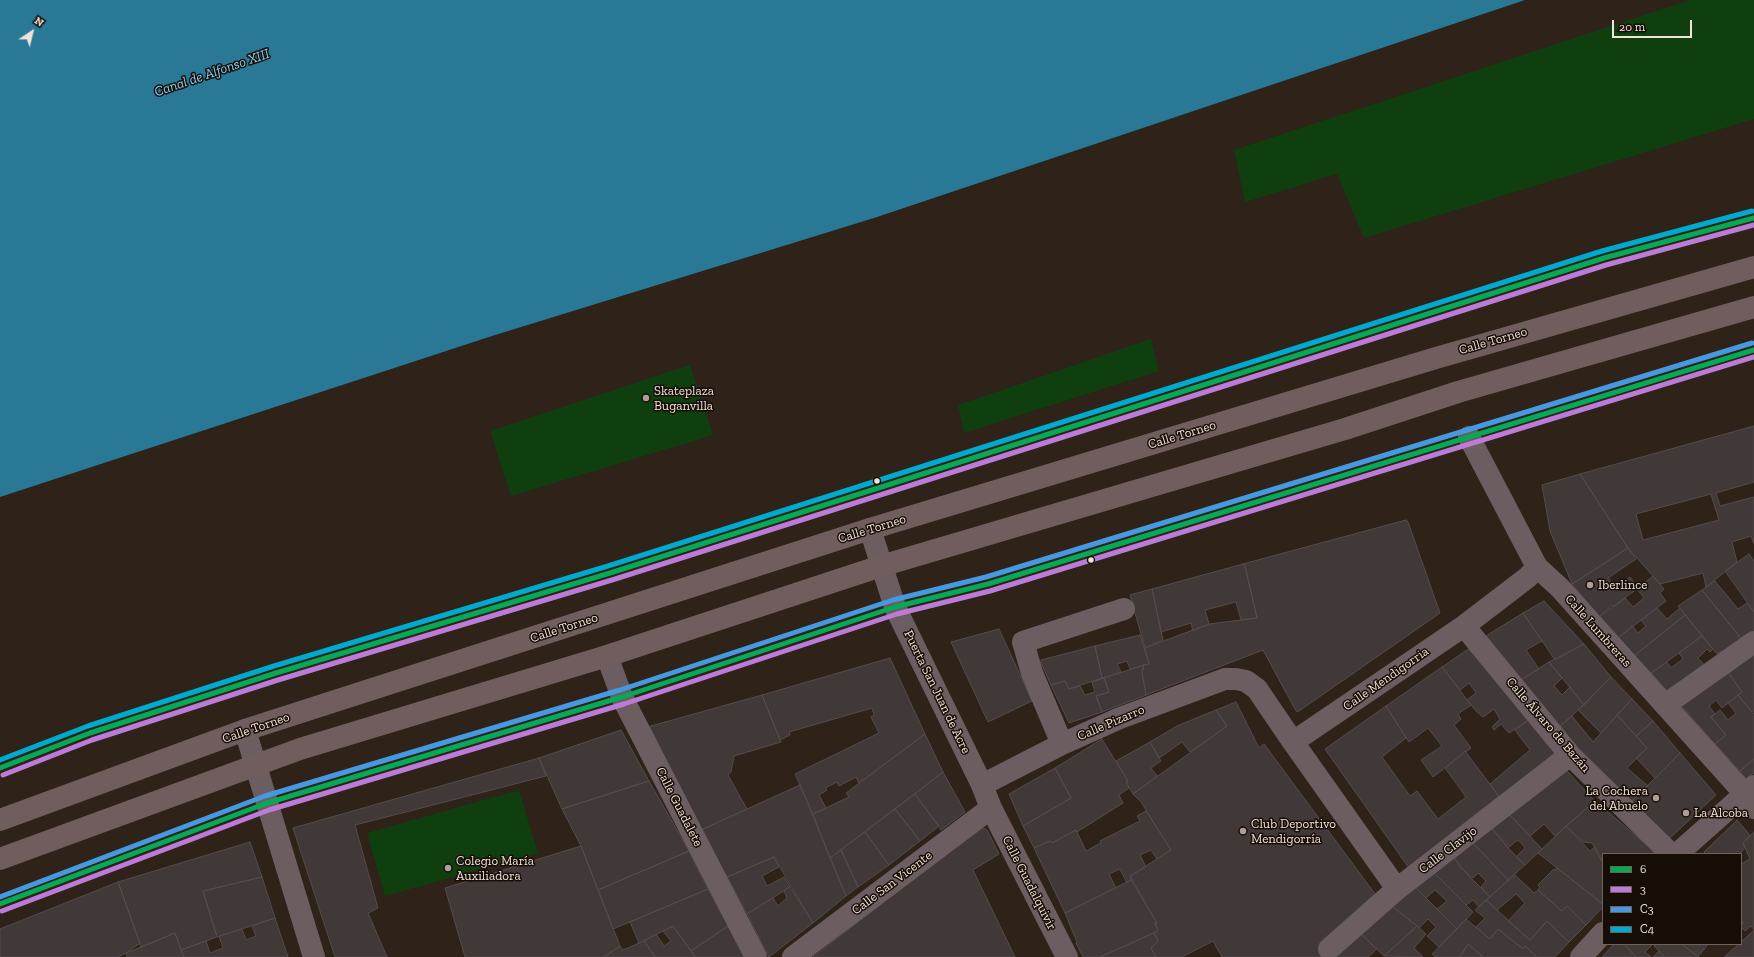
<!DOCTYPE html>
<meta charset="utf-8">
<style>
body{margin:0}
#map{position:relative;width:1754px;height:957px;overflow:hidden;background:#2f2219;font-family:"Zilla Slab",serif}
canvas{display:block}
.legend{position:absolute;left:1602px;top:853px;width:140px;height:92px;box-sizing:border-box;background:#170d07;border:1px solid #6f635b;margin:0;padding:5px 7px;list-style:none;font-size:12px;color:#f2e3d9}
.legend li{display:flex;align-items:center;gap:8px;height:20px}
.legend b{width:20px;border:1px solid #6f635b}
.north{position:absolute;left:12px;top:12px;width:40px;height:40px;-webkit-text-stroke:3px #170d07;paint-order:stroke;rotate:35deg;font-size:11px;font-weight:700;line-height:16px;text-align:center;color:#f2e3d9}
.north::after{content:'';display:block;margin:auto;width:14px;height:18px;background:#f2e3d9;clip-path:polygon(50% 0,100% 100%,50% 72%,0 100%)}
.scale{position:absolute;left:1612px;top:20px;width:80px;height:18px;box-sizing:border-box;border:2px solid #f2e3d9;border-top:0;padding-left:5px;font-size:12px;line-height:14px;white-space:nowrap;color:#f2e3d9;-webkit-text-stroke:3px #170d07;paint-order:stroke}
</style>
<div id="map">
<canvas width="1754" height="957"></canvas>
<ul class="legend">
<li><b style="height:5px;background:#06aa56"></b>6</li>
<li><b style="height:5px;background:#bd7bd9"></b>3</li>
<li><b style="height:5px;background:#4699e1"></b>C3</li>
<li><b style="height:5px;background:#00a9ce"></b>C4</li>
</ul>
<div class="north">N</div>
<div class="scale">20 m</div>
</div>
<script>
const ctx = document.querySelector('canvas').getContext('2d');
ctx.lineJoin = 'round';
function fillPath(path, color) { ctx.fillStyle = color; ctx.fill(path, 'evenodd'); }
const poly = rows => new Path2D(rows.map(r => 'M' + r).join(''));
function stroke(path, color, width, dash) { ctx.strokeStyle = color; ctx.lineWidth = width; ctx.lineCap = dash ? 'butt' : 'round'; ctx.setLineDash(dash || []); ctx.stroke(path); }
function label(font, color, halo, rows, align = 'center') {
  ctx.font = font + ' "Zilla Slab",serif'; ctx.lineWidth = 3; ctx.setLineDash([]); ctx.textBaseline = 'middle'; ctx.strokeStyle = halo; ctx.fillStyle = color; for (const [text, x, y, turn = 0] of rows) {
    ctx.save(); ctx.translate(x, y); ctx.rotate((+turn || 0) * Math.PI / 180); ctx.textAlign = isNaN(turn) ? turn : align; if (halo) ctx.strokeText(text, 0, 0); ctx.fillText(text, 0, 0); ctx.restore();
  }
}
const green = poly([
 [1690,0,1754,0,1754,119,1364,238,1337,174,1245,202,1234,150],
 [1151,339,1159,371,964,433,958,405],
 [690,365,713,435,511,496,490,431],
 [519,790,538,853,385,896,367,833]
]);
const water = poly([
 [0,0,1525,0,874,218,492,336,0,497]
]);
const building = poly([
 [1754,426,1754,482,1716,493,1720,506,1754,497,1754,544,1751,536,1732,542,1737,562,1706,587,1703,573,1660,584,1628,548,1580,474,1754,426],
 [1711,494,1719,520,1643,540,1636,514,1711,494],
 [1580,474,1628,548,1572,584,1550,531,1542,485,1580,474],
 [1406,520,1408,522,1440,613,1299,711,1297,712,1295,709,1263,650,1146,695,1142,672,1144,665,1149,664,1145,648,1209,624,1257,618,1245,566,1243,564,1406,520],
 [1628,548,1636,559,1608,578,1615,587,1630,577,1638,588,1599,617,1572,584,1628,548],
 [1749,554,1754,561,1754,612,1725,571,1749,554],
 [1243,564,1245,566,1257,618,1241,620,1236,602,1205,610,1209,624,1193,631,1191,623,1161,632,1152,589,1243,564],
 [1653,576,1664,589,1660,593,1666,601,1618,638,1599,617,1612,605,1614,607,1625,598,1633,607,1644,598,1637,589,1653,576],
 [1715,581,1738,609,1747,603,1754,612,1754,636,1744,642,1702,590,1715,581],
 [1152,589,1163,640,1145,648,1130,595,1152,589],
 [1702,590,1744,642,1725,656,1721,651,1717,654,1678,606,1702,590],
 [1544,601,1584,644,1555,660,1523,613,1544,601],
 [1657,608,1667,619,1680,608,1685,615,1634,656,1618,638,1632,626,1638,633,1646,626,1641,620,1657,608],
 [1523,613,1542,641,1526,650,1539,669,1521,680,1486,636,1523,613],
 [1685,615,1702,636,1650,674,1634,656,1685,615],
 [999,629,1032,701,988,722,951,642,999,629],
 [1140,635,1149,664,1130,669,1127,661,1117,664,1121,672,1102,678,1095,646,1140,635],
 [1702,636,1713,649,1710,652,1707,649,1698,658,1707,668,1668,694,1650,674,1667,662,1671,668,1683,659,1679,653,1702,636],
 [1584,644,1611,677,1584,705,1549,662,1584,644],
 [1095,646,1102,678,1069,689,1065,681,1051,685,1041,663,1041,660,1095,646],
 [1470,648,1530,719,1509,733,1501,724,1494,730,1492,727,1500,719,1494,709,1483,717,1477,712,1467,700,1476,693,1469,683,1460,690,1442,667,1470,648],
 [1754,651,1754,711,1752,712,1738,695,1742,692,1727,671,1754,651],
 [890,658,925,734,859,783,856,777,839,786,837,782,825,788,827,790,819,795,826,808,813,814,795,774,879,733,871,717,874,715,872,708,789,732,790,735,780,740,762,695,890,658],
 [1549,662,1562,678,1554,686,1562,695,1570,687,1584,705,1559,727,1521,680,1549,662],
 [1144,665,1142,672,1146,695,1102,712,1096,696,1109,692,1104,678,1144,665],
 [1442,667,1471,705,1458,714,1461,719,1454,725,1471,748,1433,777,1421,760,1442,746,1428,728,1409,742,1386,706,1442,667],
 [1727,671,1742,692,1722,708,1716,700,1709,706,1715,714,1711,717,1726,735,1715,744,1680,704,1727,671],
 [1611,677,1632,699,1601,733,1578,710,1611,677],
 [1104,678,1109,692,1096,696,1102,712,1069,723,1051,685,1065,681,1069,689,1080,686,1085,695,1095,692,1092,682,1104,678],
 [762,695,781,742,734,756,731,772,728,775,747,809,701,830,648,732,651,726,762,695],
 [1738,695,1754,714,1754,759,1740,771,1715,744,1726,735,1711,717,1720,710,1728,720,1736,713,1728,703,1738,695],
 [1632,699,1653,721,1636,736,1617,715,1632,699],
 [1236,702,1259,748,1264,744,1378,898,1327,957,1222,957,1213,941,1182,957,1156,957,1151,948,1158,941,1154,933,1158,931,1155,923,1157,923,1130,876,1171,850,1141,802,1133,794,1227,726,1216,710,1236,702],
 [1386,706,1406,738,1382,757,1410,796,1417,791,1438,819,1466,797,1445,768,1465,751,1501,799,1411,871,1325,749,1386,706],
 [1216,710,1227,726,1190,752,1182,742,1159,758,1150,742,1177,726,1216,710],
 [1617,715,1647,748,1627,768,1648,786,1629,804,1557,729,1572,716,1593,742,1617,715],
 [1530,719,1556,754,1501,799,1490,784,1530,750,1515,730,1530,719],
 [1653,721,1680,753,1655,778,1636,758,1647,748,1636,736,1653,721],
 [621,730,649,781,562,809,539,758,621,730],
 [925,734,943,772,830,858,813,814,849,797,846,793,925,734],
 [1102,739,1128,781,1126,782,1129,788,1119,795,1123,803,1077,832,1076,830,1052,843,1050,841,1034,848,1023,826,1071,798,1055,768,1102,739],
 [1150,742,1161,761,1151,768,1157,776,1133,794,1126,782,1128,781,1116,761,1150,742],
 [1680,753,1716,795,1669,839,1629,804,1680,753],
 [539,758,546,776,355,825,378,908,368,913,387,957,335,957,293,828,539,758],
 [1754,759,1754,773,1746,779,1740,771,1754,759],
 [1055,768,1071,798,1023,826,1009,794,1055,768],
 [1565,769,1595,801,1555,836,1544,824,1530,836,1509,814,1565,769],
 [943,772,965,812,941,830,915,794,943,772],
 [649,781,689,851,598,890,581,846,562,809,649,781],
 [800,785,846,896,813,923,774,857,727,877,701,830,800,785],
 [915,794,939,826,920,841,895,809,915,794],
 [1595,801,1654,851,1653,854,1603,854,1603,863,1592,843,1583,842,1566,826,1595,801],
 [895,809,920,841,889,865,865,832,895,809],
 [1146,811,1171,850,1157,859,1151,850,1140,855,1146,867,1130,876,1131,880,1127,883,1120,869,1109,874,1116,888,1065,913,1034,848,1050,841,1052,843,1076,830,1086,851,1101,843,1100,841,1140,821,1137,816,1146,811],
 [1509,814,1542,849,1525,865,1516,857,1525,848,1520,841,1516,841,1508,848,1492,828,1509,814],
 [1737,820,1750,835,1743,843,1745,847,1740,854,1738,851,1734,854,1706,854,1704,852,1737,820],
 [1566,826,1590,851,1595,847,1603,863,1603,904,1538,853,1566,826],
 [981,827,987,830,999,854,973,870,1015,957,813,957,981,827],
 [1491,827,1508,848,1525,865,1508,880,1472,842,1491,827],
 [865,832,889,865,858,887,841,850,865,832],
 [1754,832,1754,930,1751,926,1745,931,1741,927,1743,922,1741,920,1741,864,1750,859,1743,843,1754,832],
 [250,842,262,877,203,891,217,937,181,950,175,933,141,947,118,882,250,842],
 [1472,842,1508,880,1490,897,1481,887,1486,881,1478,873,1473,878,1462,869,1453,856,1472,842],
 [581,846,620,946,604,957,465,957,445,888,581,846],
 [841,850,858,887,846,896,830,858,841,850],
 [689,851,708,889,613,929,598,890,689,851],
 [1453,856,1462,869,1490,897,1479,907,1473,900,1466,905,1432,871,1453,856],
 [774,857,779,867,762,876,767,886,784,877,790,887,747,914,727,877,774,857],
 [1557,868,1603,904,1603,907,1586,925,1567,906,1562,911,1538,890,1540,887,1538,885,1554,869,1556,870,1557,868],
 [1432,871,1473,912,1457,929,1437,909,1447,901,1435,890,1426,898,1413,885,1432,871],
 [1515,875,1534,893,1538,890,1562,911,1567,906,1586,925,1569,942,1547,921,1530,940,1508,921,1525,903,1516,894,1497,910,1486,900,1515,875],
 [262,877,275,918,217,937,203,891,262,877],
 [1131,880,1157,923,1155,923,1158,931,1100,957,1083,957,1076,943,1077,942,1065,913,1131,880],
 [118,882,140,943,126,953,118,957,0,957,0,929,118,882],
 [1413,885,1457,929,1439,947,1427,936,1436,927,1428,919,1419,928,1392,906,1413,885],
 [790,887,813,923,769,957,747,914,773,898,778,906,787,898,784,891,790,887],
 [708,889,728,926,691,951,673,926,639,943,630,922,708,889],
 [1486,900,1530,940,1547,921,1569,942,1555,957,1537,957,1525,946,1523,949,1498,929,1490,939,1476,927,1485,918,1475,910,1486,900],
 [1392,906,1417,926,1384,956,1361,934,1392,906],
 [275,918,288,957,184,957,181,950,206,941,210,953,223,948,219,936,242,929,246,940,256,936,252,926,275,918],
 [1466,919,1490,939,1498,929,1523,949,1525,946,1537,957,1483,957,1468,944,1460,957,1435,957,1432,954,1466,919],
 [673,926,691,951,695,957,655,957,644,941,656,934,664,946,671,941,663,931,673,926],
 [728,926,745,957,695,957,691,951,728,926],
 [1417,926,1426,934,1414,948,1423,957,1384,956,1417,926],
 [1754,930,1754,957,1724,957,1739,944,1741,944,1741,942,1754,930],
 [175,933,184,957,127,957,126,953,175,933],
 [1154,933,1158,941,1151,948,1156,957,1100,957,1154,933],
 [1361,934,1377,949,1368,957,1335,957,1361,934],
 [644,941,655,957,604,957,620,946,623,950,644,941],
 [1468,944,1483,957,1460,957,1468,944],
 [1614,944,1624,944,1636,957,1602,957,1614,944],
 [1624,944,1651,944,1652,945,1645,952,1651,957,1636,957,1624,944],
 [1656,944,1681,944,1699,957,1665,957,1654,946,1656,944],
 [1682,944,1708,944,1698,957,1682,944],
 [1659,951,1665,957,1653,957,1659,951]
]);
const street = poly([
 [1469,437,1537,567,1560,588,1745,794,1754,808],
 [870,529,895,607,982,785,991,808,1067,957],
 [1464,626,1570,755,1671,854],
 [607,656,622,697,756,957],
 [1665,705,1754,642],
 [245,730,314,957],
 [1293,742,1397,889],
 [1062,744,1032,673,1023,642,1124,609],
 [982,785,1062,744,1120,718,1225,679,1236,679,1246,681,1257,689,1293,742,1464,626,1528,577,1537,567],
 [1677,854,1754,786],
 [1329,949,1397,889,1570,755],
 [793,957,991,808],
 [1581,957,1603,933]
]);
const primary = poly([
 [0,820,245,730,870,529,1436,358,1754,267],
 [0,859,300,749,607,656,881,566,1345,429,1458,392,1754,307]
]);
const bus1 = poly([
 [0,768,90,733,276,673,610,573,1604,258,1754,218],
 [0,904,267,803,622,697,895,607,988,584,1754,350]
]);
const bus2 = poly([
 [3,775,92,740,278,680,612,580,1606,265,1754,225],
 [2,911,269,810,624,704,897,614,990,591,1754,357]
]);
const bus3 = poly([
 [0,897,265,796,620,690,893,600,986,577,1752,343]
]);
const bus4 = poly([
 [0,760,88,726,274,666,608,566,1602,251,1752,211]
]);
const markers = [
 [646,398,4,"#ae9f96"],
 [877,481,3.5,"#f2e3d9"],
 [1091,560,3.5,"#f2e3d9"],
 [1590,585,4,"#ae9f96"],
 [1656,798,4,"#ae9f96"],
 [1686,813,4,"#ae9f96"],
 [1243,831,4,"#ae9f96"],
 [448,868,4,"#ae9f96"]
];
const streetNames = [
 ["Calle Torneo",1493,341,-16],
 ["Calle Torneo",1182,435,-17],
 ["Calle Torneo",872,529,-17],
 ["Calle Torneo",564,628,-18],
 ["Calle Lumbreras",1598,631,48],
 ["Calle Mendigorria",1386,679,-35],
 ["Puerta San Juan de Acre",937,692,64],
 ["Calle Pizarro",1111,723,-23],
 ["Calle Álvaro de Bazán",1548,725,49],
 ["Calle Torneo",256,728,-19],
 ["Calle Guadalete",679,807,63],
 ["Calle Clavijo",1448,850,-37],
 ["Calle San Vicente",892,883,-37],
 ["Calle Guadalquivir",1029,883,63]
];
const poiNames = [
 ["Skateplaza",654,391],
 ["Buganvilla",654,406],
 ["Iberlince",1598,585],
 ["La Cochera",1648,791,"right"],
 ["del Abuelo",1648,806,"right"],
 ["La Alcoba",1694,813],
 ["Club Deportivo",1251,824],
 ["Mendigorría",1251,839],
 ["Colegio María",456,861],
 ["Auxiliadora",456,876]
];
const waterNames = [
 ["Canal de Alfonso XIII",212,73,-19]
];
fillPath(green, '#0f3f0f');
fillPath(water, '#287896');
fillPath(building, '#413938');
stroke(building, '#544c4d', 1);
stroke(street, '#6c5e60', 22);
stroke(primary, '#6f5e5d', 22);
stroke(bus1, '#06aa56', 5);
stroke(bus2, '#bd7bd9', 5);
stroke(bus3, '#4699e1', 5);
stroke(bus4, '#00a9ce', 5);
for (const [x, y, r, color] of markers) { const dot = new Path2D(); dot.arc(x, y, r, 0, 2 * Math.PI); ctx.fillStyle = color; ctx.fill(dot); stroke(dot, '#170d07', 1.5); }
label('13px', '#f2e3d9', '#170d07', streetNames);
label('13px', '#f2e3d9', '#170d07', poiNames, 'left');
label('italic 14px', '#89d6f8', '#170d07', waterNames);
</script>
